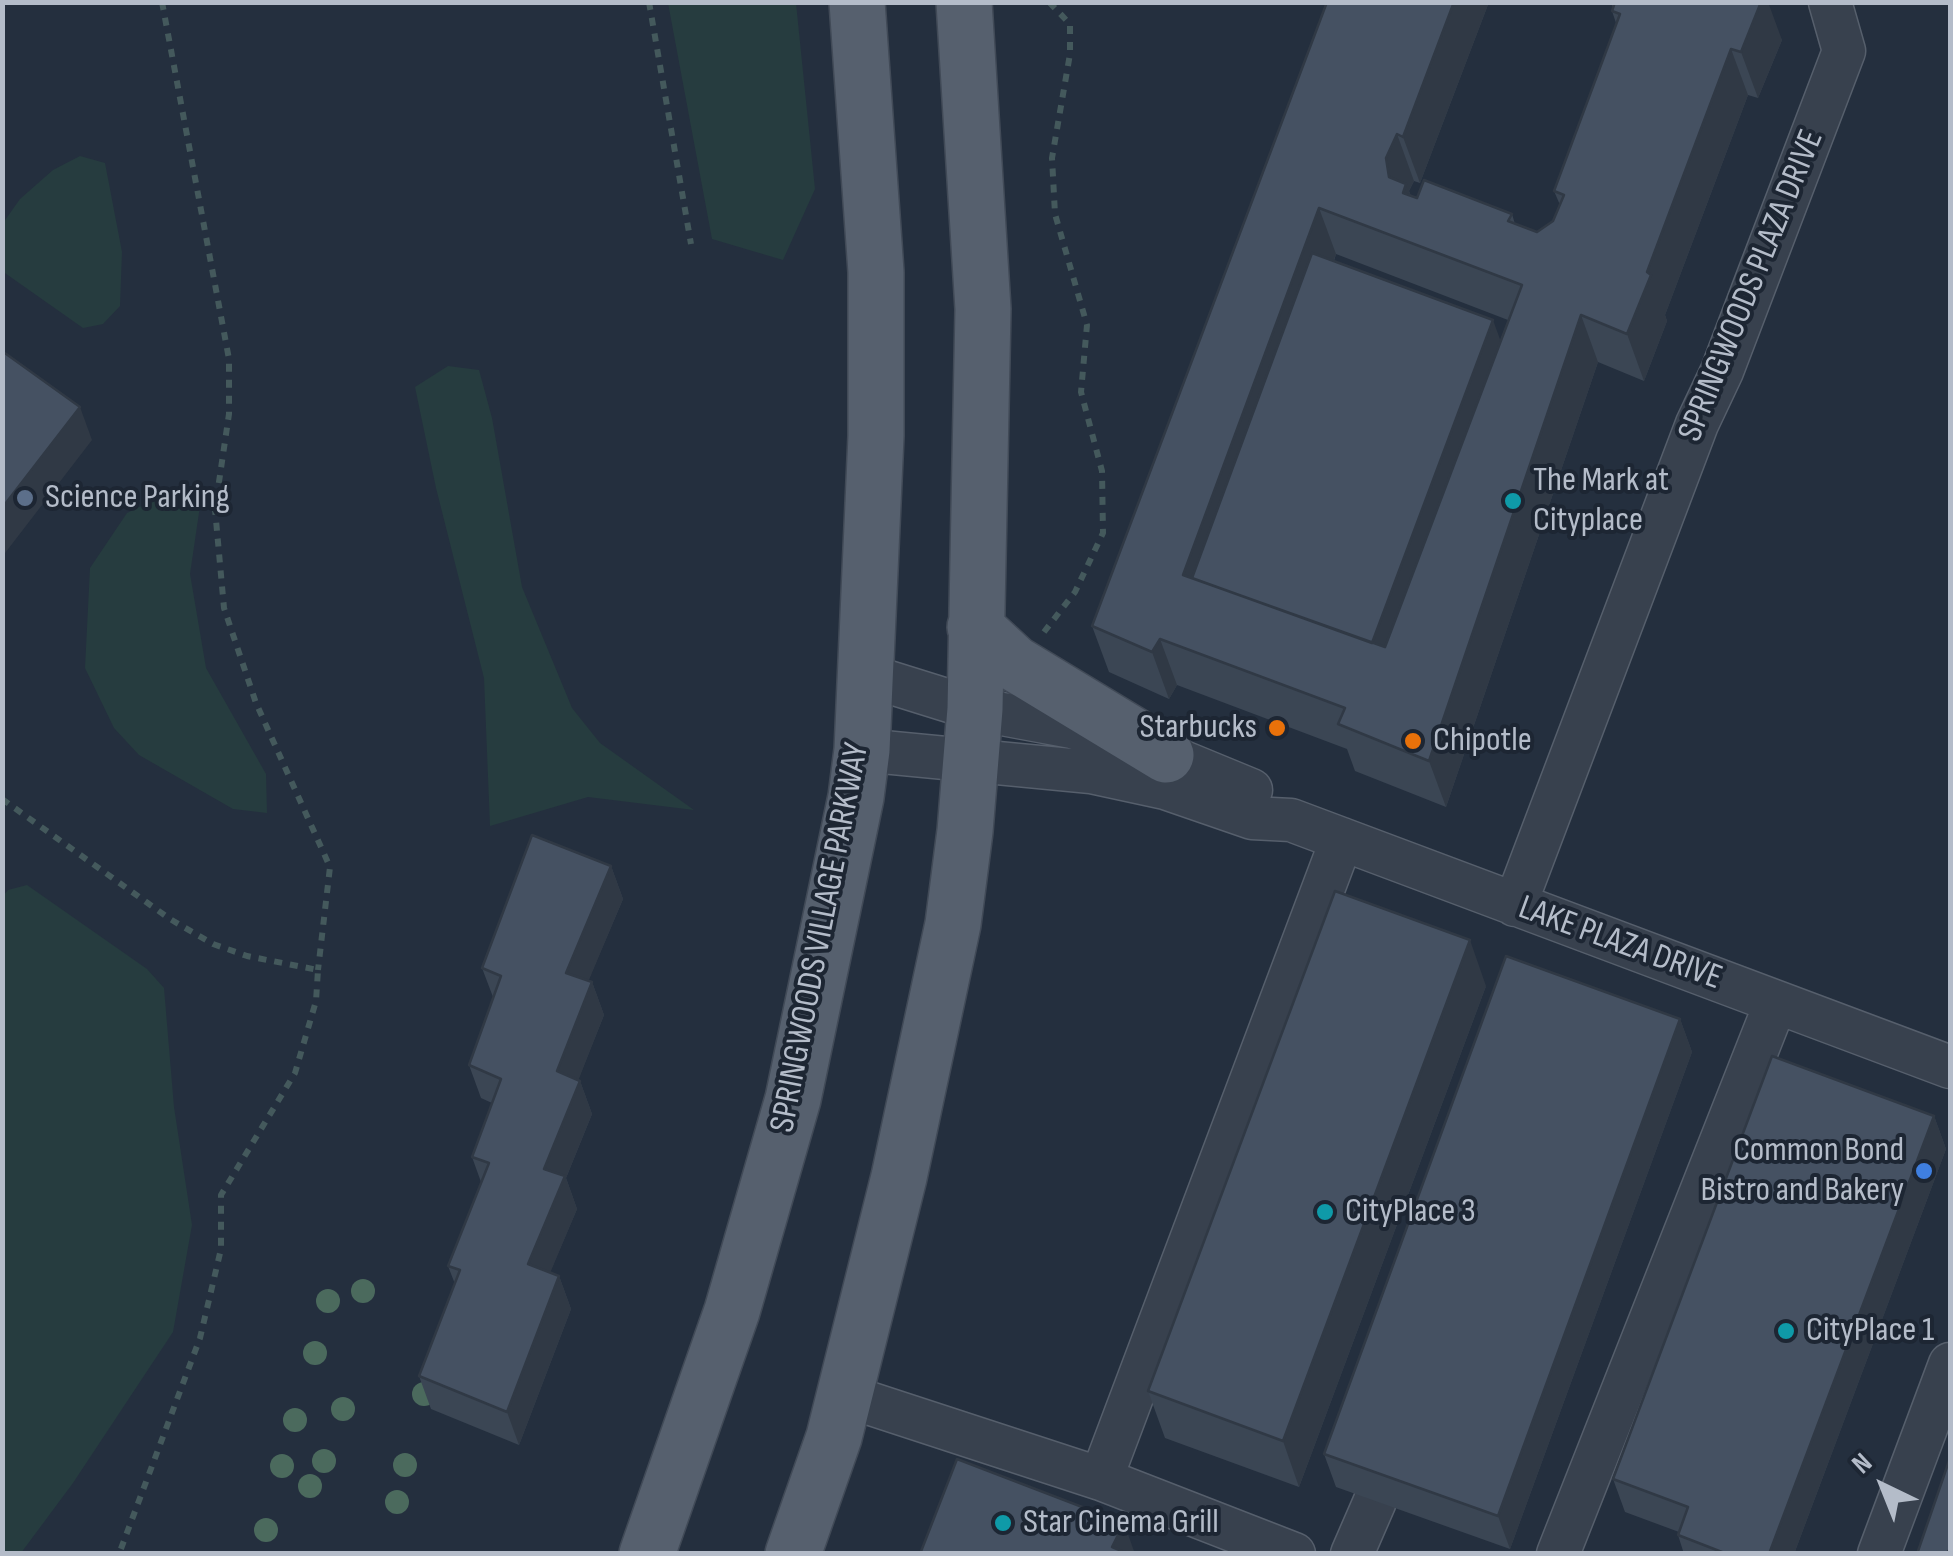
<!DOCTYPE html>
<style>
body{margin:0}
#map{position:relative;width:1953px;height:1556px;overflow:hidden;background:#242f3e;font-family:"Sofia Sans Condensed",sans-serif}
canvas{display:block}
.frame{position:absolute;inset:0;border:5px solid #b4bcc9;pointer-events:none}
.north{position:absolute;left:1833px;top:1436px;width:100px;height:100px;-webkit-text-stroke:8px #1d2633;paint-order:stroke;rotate:317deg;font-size:28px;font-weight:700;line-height:40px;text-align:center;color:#b4bcc9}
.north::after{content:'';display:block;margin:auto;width:35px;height:45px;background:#b4bcc9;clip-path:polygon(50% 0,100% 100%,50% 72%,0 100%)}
</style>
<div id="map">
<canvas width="1953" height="1556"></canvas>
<div class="frame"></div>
<div class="north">N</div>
</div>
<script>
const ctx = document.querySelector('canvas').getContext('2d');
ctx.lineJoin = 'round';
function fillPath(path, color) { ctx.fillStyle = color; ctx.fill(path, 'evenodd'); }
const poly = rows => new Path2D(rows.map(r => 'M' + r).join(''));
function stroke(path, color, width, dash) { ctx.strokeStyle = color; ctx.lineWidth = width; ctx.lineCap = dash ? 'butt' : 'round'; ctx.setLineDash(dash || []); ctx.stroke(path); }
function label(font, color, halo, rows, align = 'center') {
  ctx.font = font + ' "Sofia Sans Condensed",sans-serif'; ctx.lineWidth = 8; ctx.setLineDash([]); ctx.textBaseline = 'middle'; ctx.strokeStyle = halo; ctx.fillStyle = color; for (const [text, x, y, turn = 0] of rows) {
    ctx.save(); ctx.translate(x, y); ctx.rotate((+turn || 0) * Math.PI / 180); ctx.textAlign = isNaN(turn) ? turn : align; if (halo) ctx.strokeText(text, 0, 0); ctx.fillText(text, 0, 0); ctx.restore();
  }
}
const green = poly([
 [668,3,796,3,815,189,783,260,712,239],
 [80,156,105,163,122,252,120,306,103,324,83,328,2,271,3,223,20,199,53,170],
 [448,366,479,370,492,418,522,587,572,708,600,743,694,810,588,797,490,826,484,678,436,488,415,387],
 [162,496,200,506,190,574,206,668,266,774,267,813,233,809,139,755,114,728,85,668,90,568,127,513],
 [27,885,147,969,164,988,174,1107,192,1225,173,1332,73,1483,21,1553,3,1554,2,897,8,890]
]);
const path = poly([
 [162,2,229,359,229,414,215,509,224,608,256,703,330,867,318,970],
 [649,2,691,244],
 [1044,632,1075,592,1103,533,1102,471,1081,392,1087,325,1055,214,1052,158,1070,54,1070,24,1049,2],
 [2,799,170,919,213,944,247,956,318,970,316,1001,295,1073,221,1195,221,1249,200,1338,119,1554]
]);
const minor = poly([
 [866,675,975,709,1072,727,1166,755,1251,790],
 [862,750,1091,772,1165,788,1252,818,1291,820,1950,1067],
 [1515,905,1697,424,1722,371,1844,51,1830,2],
 [844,1395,1101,1479,1294,1554],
 [1101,1479,1342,839],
 [1352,1554,1375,1501],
 [1558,1554,1776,1002],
 [1879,1554,1950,1364]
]);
const major = poly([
 [975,627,1014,663,1166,755],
 [647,1554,732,1311,793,1099,856,797,862,750,876,436,876,272,857,2],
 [793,1554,834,1437,899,1177,953,924,965,831,975,709,983,309,964,2]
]);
const trees = [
 [363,1291],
 [328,1301],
 [315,1353],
 [424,1394],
 [343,1409],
 [295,1420],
 [324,1461],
 [405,1465],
 [282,1466],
 [310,1486],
 [397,1502],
 [266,1530]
];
const wall = poly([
 [1327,2,1489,2,1420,183,1414,181,1409,191,1411,196,1417,198,1512,214,1515,224,1537,232,1553,221,1560,205,1554,191,1616,23,1612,11,1613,8,1611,2,1761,2,1782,40,1758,98,1748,95,1665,315,1667,321,1644,381,1598,362,1446,807,1355,771,1347,749,1177,685,1169,699,1109,672,1092,626],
 [1336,254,1508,320,1500,341,1334,261],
 [611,866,623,899,588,981,592,982,604,1015,578,1080,580,1081,592,1114,566,1178,577,1209,550,1272,559,1276,571,1309,519,1445,431,1409,419,1376,455,1284,448,1266,481,1182,472,1157,492,1103,481,1098,469,1065,493,997,482,968],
 [1486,986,1299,1487,1165,1438,1148,1391],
 [1680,1019,1692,1052,1510,1549,1336,1487,1324,1454],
 [1934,1116,1946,1149,1794,1554,1684,1554,1678,1535,1679,1532,1625,1512,1613,1479]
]);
const shadedWall = poly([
 [1454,2,1489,2,1420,183,1403,137],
 [1761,2,1768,2,1782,40,1758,98,1741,52],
 [1731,49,1748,95,1665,315,1667,321,1644,381,1627,334,1647,272],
 [1397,134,1414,181,1409,191,1423,230,1389,177,1386,158],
 [1319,208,1336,254,1209,596,1183,575],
 [1581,315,1598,362,1446,807,1429,761],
 [1493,320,1505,353,1380,686,1368,653],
 [80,407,92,440,2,557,2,508],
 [1160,639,1177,685,1169,699,1152,652],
 [611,866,623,899,578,1006,566,973],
 [1470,940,1486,986,1299,1487,1283,1441],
 [592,982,604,1015,569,1104,557,1071],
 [1680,1019,1692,1052,1510,1549,1498,1516],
 [580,1081,592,1114,566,1178,577,1209,540,1297,528,1264,544,1169],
 [1934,1116,1946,1149,1794,1554,1769,1554],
 [559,1276,571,1309,519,1445,507,1412],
 [1124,1523,1135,1554,1115,1554,1112,1547]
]);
const building = poly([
 [1327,2,1454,2,1403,137,1397,134,1386,158,1389,177,1406,184,1403,193,1417,198,1424,180,1512,214,1508,221,1537,232,1553,221,1564,195,1554,191,1620,14,1612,11,1615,2,1761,2,1741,52,1731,49,1647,272,1651,275,1627,334,1581,315,1429,761,1338,724,1345,708,1160,639,1152,652,1092,626,1327,2],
 [1319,208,1522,285,1385,647,1183,575,1319,208],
 [1312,253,1493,320,1372,643,1192,578,1312,253],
 [2,351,80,407,2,508,2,351],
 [532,835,611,866,566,973,592,982,557,1071,580,1081,544,1169,565,1176,528,1264,559,1276,507,1412,419,1376,460,1270,448,1266,489,1163,472,1157,501,1079,469,1065,501,976,482,968,532,835],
 [1335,891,1470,940,1283,1441,1148,1391,1335,891],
 [1506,956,1680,1019,1498,1516,1324,1454,1506,956],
 [1772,1056,1934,1116,1769,1554,1727,1554,1678,1535,1688,1507,1613,1479,1772,1056],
 [1950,1458,1950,1549,1946,1554,1917,1554,1950,1458],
 [957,1459,1124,1523,1112,1547,1129,1554,920,1554,957,1459]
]);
const markers = [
 [25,498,10,"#5c6f8a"],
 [1513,501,10,"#0f9aa8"],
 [1277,728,10,"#e8710a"],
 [1413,741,10,"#e8710a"],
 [1924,1171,10,"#3f7fe0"],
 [1325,1212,10,"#0f9aa8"],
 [1786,1331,10,"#0f9aa8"],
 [1003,1523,10,"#0f9aa8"]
];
const streetNames = [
 ["SPRINGWOODS PLAZA DRIVE",1752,286,-68],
 ["SPRINGWOODS VILLAGE PARKWAY",821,938,-79],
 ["LAKE PLAZA DRIVE",1620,944,20]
];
const poiNames = [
 ["The Mark at",1533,481],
 ["Cityplace",1533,521],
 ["Science Parking",45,498],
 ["Starbucks",1257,728,"right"],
 ["Chipotle",1433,741],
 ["Common Bond",1904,1151,"right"],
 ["Bistro and Bakery",1904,1191,"right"],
 ["CityPlace 3",1345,1212],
 ["CityPlace 1",1806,1331],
 ["Star Cinema Grill",1023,1523]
];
fillPath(green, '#263c3f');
stroke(minor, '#565f6c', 45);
stroke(major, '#414a57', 58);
stroke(path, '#44595c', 6, [8, 8]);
stroke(minor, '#38414e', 42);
stroke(major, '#56606e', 55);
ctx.fillStyle = '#4b6a5d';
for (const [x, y] of trees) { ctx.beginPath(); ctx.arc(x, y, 12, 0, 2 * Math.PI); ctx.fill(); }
fillPath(wall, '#3b4654');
fillPath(shadedWall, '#303945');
fillPath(building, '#455162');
stroke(building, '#303945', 2.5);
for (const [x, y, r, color] of markers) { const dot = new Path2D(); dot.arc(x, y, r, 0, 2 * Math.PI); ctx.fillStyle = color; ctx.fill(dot); stroke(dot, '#1d2633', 4); }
label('35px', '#b4bcc9', '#1d2633', streetNames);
label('35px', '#b4bcc9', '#1d2633', poiNames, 'left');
</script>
